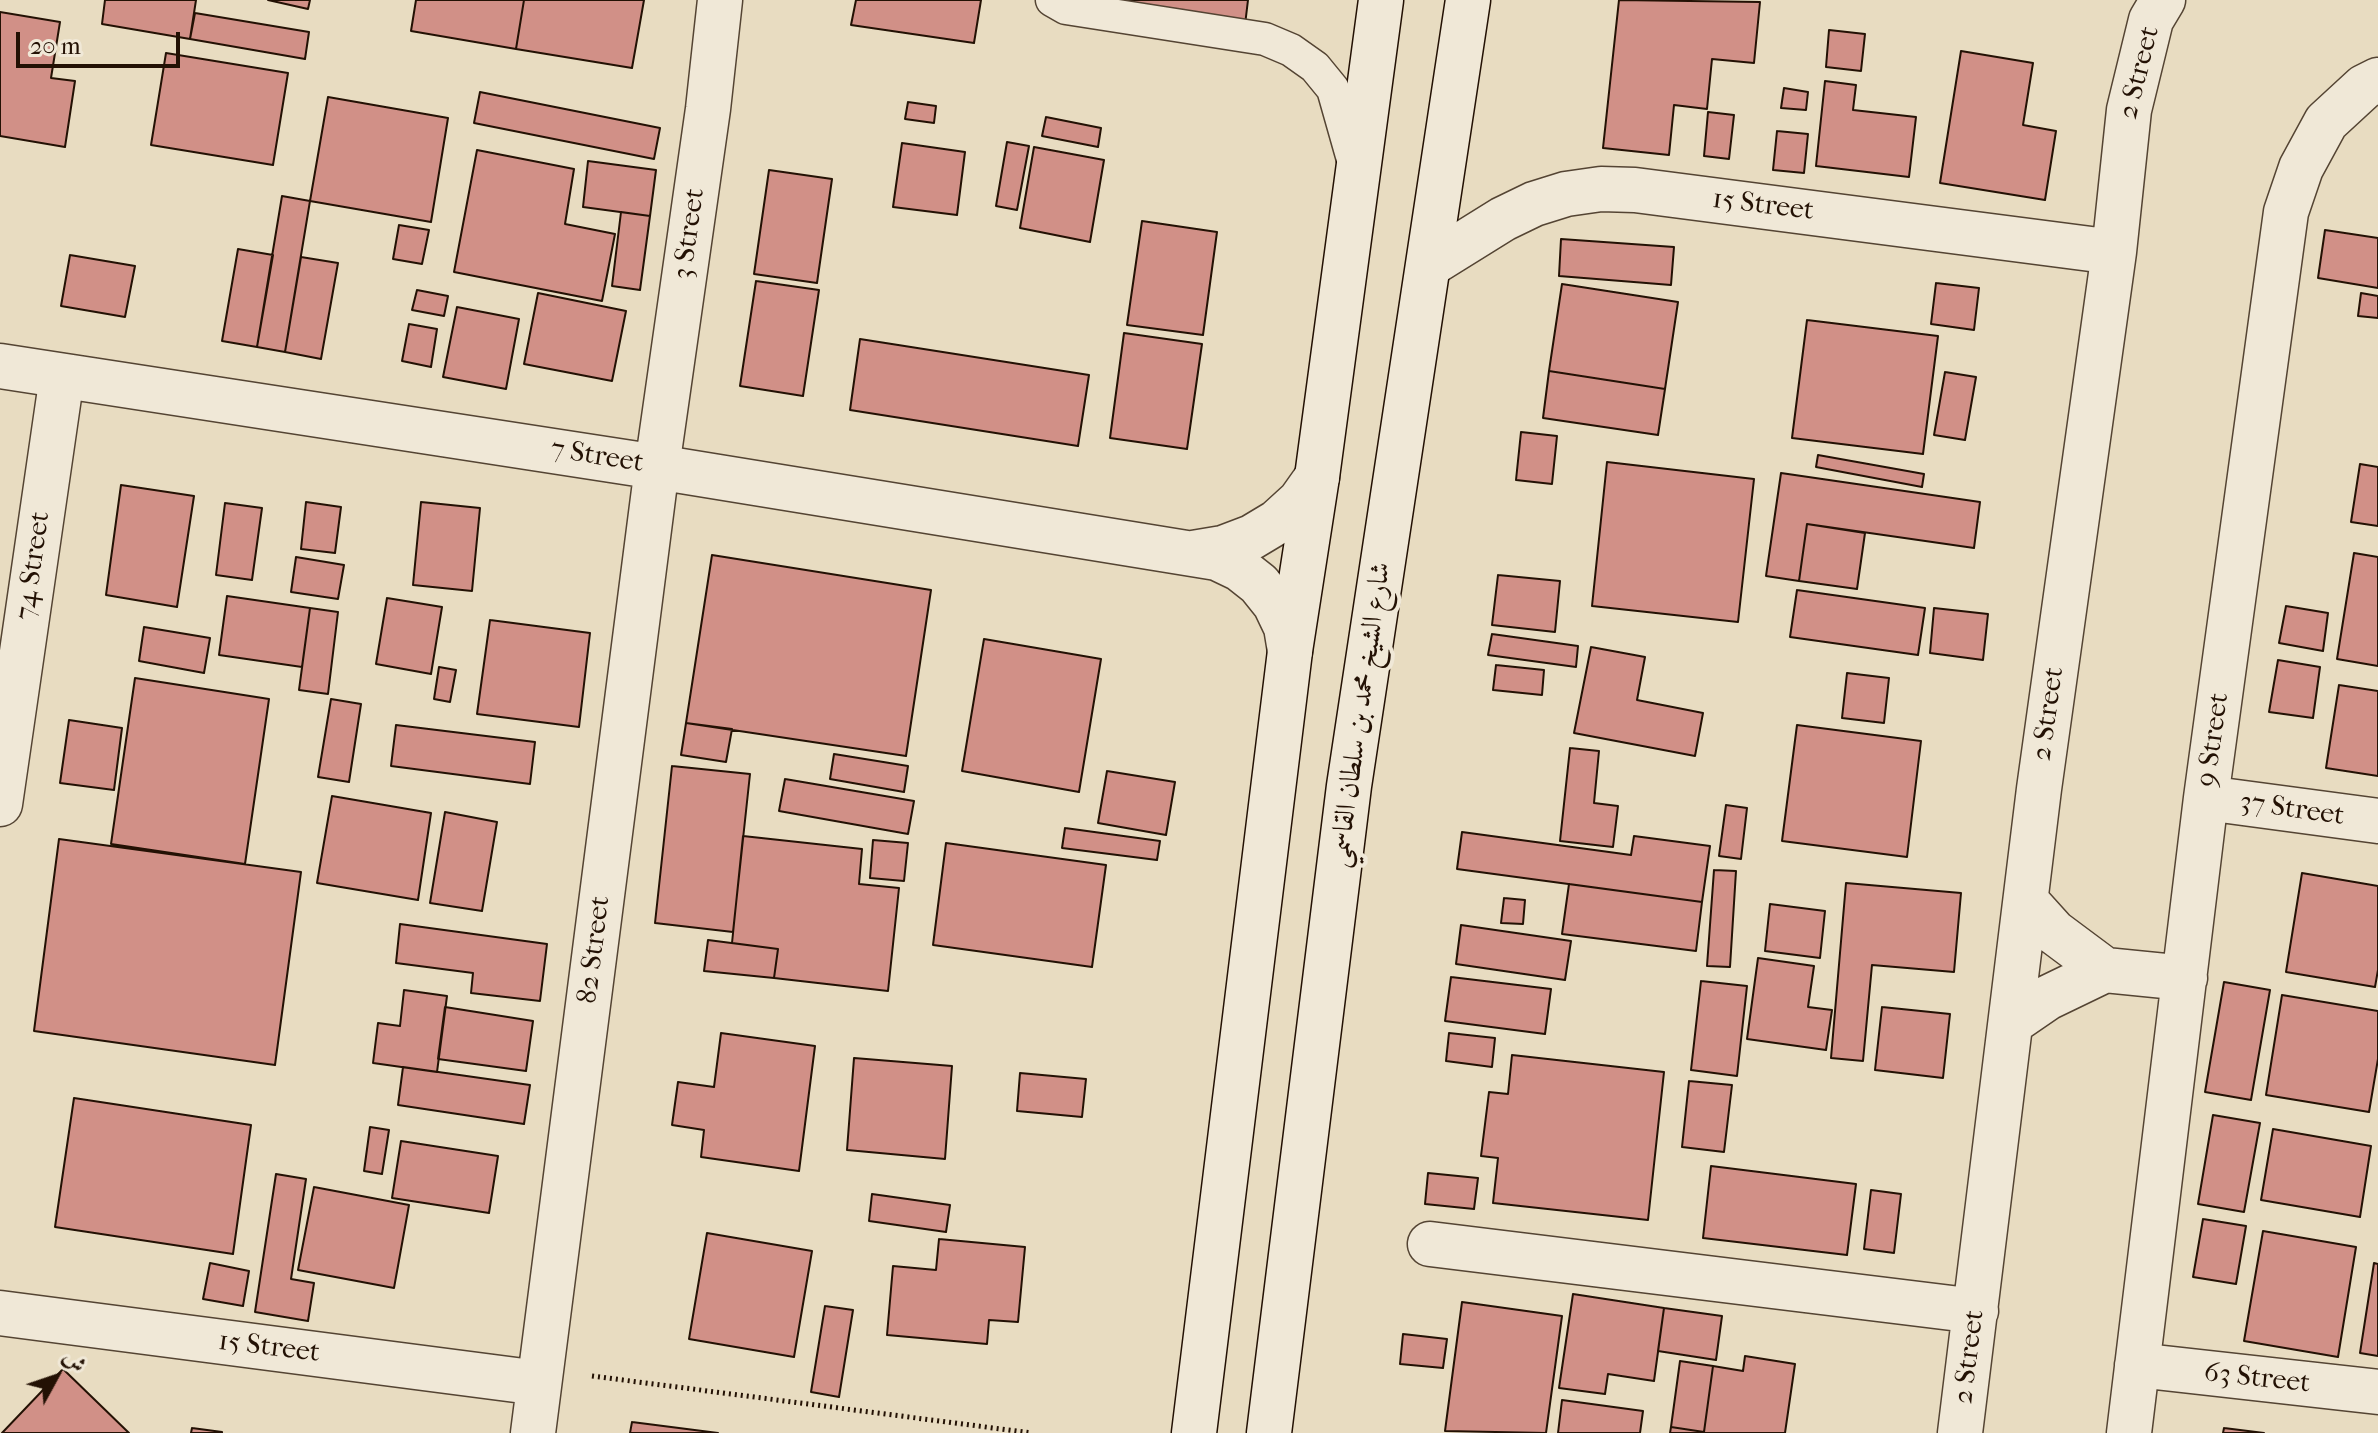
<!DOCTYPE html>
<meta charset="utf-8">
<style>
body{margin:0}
#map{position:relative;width:2378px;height:1433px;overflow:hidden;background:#e8dcc1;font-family:"IM FELL French Canon",Amiri,serif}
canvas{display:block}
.north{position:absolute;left:16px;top:1337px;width:80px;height:80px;-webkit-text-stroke:6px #f0e8d7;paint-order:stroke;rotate:50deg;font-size:22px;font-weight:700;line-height:32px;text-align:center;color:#231104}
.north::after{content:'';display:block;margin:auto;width:28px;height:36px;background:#231104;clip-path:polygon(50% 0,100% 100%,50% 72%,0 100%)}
.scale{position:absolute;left:16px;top:32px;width:164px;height:36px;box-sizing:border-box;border:4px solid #231104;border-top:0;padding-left:10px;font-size:24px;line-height:28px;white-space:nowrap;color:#231104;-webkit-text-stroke:6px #f0e8d7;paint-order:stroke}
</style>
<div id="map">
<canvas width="2378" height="1433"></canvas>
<div class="north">ش</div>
<div class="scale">20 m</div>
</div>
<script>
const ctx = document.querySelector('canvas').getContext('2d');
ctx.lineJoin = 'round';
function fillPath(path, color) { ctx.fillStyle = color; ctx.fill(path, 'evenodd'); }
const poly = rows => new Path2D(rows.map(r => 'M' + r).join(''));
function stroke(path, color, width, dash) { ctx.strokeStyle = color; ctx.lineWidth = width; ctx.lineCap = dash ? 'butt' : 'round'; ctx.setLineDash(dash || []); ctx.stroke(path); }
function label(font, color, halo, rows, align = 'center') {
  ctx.font = font + ' "IM FELL French Canon",Amiri,serif'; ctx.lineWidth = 8; ctx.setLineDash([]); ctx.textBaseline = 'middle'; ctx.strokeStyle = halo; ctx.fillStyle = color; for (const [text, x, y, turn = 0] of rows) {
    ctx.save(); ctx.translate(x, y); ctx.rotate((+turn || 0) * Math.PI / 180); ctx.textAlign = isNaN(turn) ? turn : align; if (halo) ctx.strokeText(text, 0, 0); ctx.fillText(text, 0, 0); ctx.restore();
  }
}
const building = poly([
 [105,0,196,0,190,39,102,24,105,0],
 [268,0,310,0,308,9,268,0],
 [416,0,524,0,516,49,411,31,416,0],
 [524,0,644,0,632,68,516,49,524,0],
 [856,0,981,0,974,43,851,25,856,0],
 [1085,0,1248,0,1245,25,1085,0],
 [1619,0,1760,2,1754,63,1712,59,1707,109,1674,105,1669,155,1603,148,1619,0],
 [0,12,60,22,51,78,75,81,65,147,0,136,0,12],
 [195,13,309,32,305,59,190,39,195,13],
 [1829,30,1865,34,1861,71,1826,67,1829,30],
 [1961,51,2033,63,2023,125,2056,131,2045,200,1940,183,1961,51],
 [166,53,288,73,273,165,151,145,166,53],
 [1825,81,1856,85,1853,110,1916,117,1909,177,1816,166,1825,81],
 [1784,88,1808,92,1806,110,1781,108,1784,88],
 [480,92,660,128,654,159,474,123,480,92],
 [328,97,448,118,431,222,310,201,328,97],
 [908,102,936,106,934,123,905,119,908,102],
 [1708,112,1734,115,1729,159,1704,156,1708,112],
 [1046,117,1101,128,1098,147,1042,136,1046,117],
 [1777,131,1808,134,1804,173,1773,170,1777,131],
 [1007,142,1029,146,1017,210,996,206,1007,142],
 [902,143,965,152,957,215,893,207,902,143],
 [1034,147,1104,160,1090,242,1020,228,1034,147],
 [477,150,574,169,565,224,615,234,602,301,454,272,477,150],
 [588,161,656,170,650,216,583,207,588,161],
 [769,170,832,179,817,283,754,274,769,170],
 [282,196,310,201,285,352,257,347,282,196],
 [621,212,650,216,640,290,612,286,621,212],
 [1142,221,1217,232,1203,335,1127,325,1142,221],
 [399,225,429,230,422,264,393,259,399,225],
 [2325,230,2378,238,2378,288,2318,278,2325,230],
 [1561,239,1674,247,1671,285,1559,276,1561,239],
 [238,249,273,255,257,347,222,341,238,249],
 [70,255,135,266,125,317,61,306,70,255],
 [301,257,338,263,321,359,285,352,301,257],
 [756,281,819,290,803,396,740,386,756,281],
 [1936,283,1979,288,1974,330,1931,324,1936,283],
 [1562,284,1678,302,1665,389,1549,371,1562,284],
 [417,290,448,296,444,316,412,310,417,290],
 [538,293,626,311,612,381,524,364,538,293],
 [2361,293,2378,296,2378,318,2358,316,2361,293],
 [457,307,519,319,506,389,443,377,457,307],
 [1807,320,1938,336,1923,454,1792,438,1807,320],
 [409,324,437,329,431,367,402,361,409,324],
 [1124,333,1202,344,1187,449,1110,438,1124,333],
 [860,339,1089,375,1078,446,850,410,860,339],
 [1549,371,1665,389,1658,435,1543,418,1549,371],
 [1945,372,1976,377,1965,440,1934,435,1945,372],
 [1521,432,1557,436,1552,484,1516,480,1521,432],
 [1818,455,1924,474,1922,487,1816,467,1818,455],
 [1607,462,1754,479,1738,622,1592,606,1607,462],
 [2360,464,2378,467,2378,526,2351,522,2360,464],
 [1781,473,1980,502,1974,548,1807,524,1799,581,1766,576,1781,473],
 [121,485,194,496,177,607,106,595,121,485],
 [306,502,341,507,335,553,301,549,306,502],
 [421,502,480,508,472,591,413,585,421,502],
 [225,503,262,508,252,580,216,575,225,503],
 [1807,524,1865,533,1857,589,1799,581,1807,524],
 [2354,553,2378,557,2378,666,2337,659,2354,553],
 [712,555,931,590,906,756,686,723,712,555],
 [296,557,344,565,338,599,291,592,296,557],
 [1498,575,1560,581,1555,632,1492,625,1498,575],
 [1797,590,1925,608,1918,655,1790,637,1797,590],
 [227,596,310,608,302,667,219,655,227,596],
 [387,598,442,607,431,674,376,664,387,598],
 [2286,606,2328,613,2323,651,2279,643,2286,606],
 [310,608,338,612,328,694,299,690,310,608],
 [1934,608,1988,614,1983,660,1930,653,1934,608],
 [490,620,590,633,579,727,477,714,490,620],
 [144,627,210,638,204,673,139,661,144,627],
 [1492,634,1578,646,1576,667,1488,655,1492,634],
 [984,639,1101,659,1079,792,962,771,984,639],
 [1591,647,1645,657,1637,700,1703,713,1695,756,1574,733,1591,647],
 [2278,660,2320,667,2313,718,2269,712,2278,660],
 [1496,665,1544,670,1542,695,1493,690,1496,665],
 [439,667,456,670,450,702,434,699,439,667],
 [1847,673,1889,678,1884,723,1842,718,1847,673],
 [135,678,269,699,245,864,111,844,135,678],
 [2339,685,2378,691,2378,776,2326,768,2339,685],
 [331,699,361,704,349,782,318,777,331,699],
 [69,720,122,728,114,790,60,783,69,720],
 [686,723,732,729,726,762,681,755,686,723],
 [396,725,535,742,530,784,391,766,396,725],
 [1797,725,1921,741,1907,857,1782,841,1797,725],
 [1570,748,1599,751,1594,803,1618,806,1613,847,1560,841,1570,748],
 [834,754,908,766,904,792,830,779,834,754],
 [672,766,750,774,733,932,655,923,672,766],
 [1107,771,1175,782,1166,835,1098,823,1107,771],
 [785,779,914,801,908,834,779,811,785,779],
 [332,796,431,813,418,900,317,883,332,796],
 [1726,805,1747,808,1741,859,1719,856,1726,805],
 [445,812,497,822,482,911,430,903,445,812],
 [1065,828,1160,841,1157,860,1062,848,1065,828],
 [1462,832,1631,855,1634,836,1710,846,1702,902,1457,869,1462,832],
 [743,836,862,849,859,884,899,888,888,991,774,978,778,949,732,943,743,836],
 [59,839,301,872,275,1065,34,1031,59,839],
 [873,840,908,843,904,881,870,878,873,840],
 [946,843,1106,865,1092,967,933,945,946,843],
 [1714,870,1736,871,1730,967,1707,966,1714,870],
 [2302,873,2378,886,2378,970,2375,987,2286,972,2302,873],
 [1846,883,1961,893,1954,972,1872,965,1863,1061,1831,1058,1846,883],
 [1569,884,1702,902,1696,951,1562,934,1569,884],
 [1504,898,1525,900,1523,924,1501,923,1504,898],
 [1770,904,1825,911,1820,958,1765,951,1770,904],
 [400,924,547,944,540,1001,471,993,473,973,396,963,400,924],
 [1461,925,1571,941,1565,980,1456,964,1461,925],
 [708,940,778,949,774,978,704,971,708,940],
 [1758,958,1814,966,1808,1007,1832,1010,1826,1050,1747,1039,1758,958],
 [1451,977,1551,989,1545,1034,1445,1021,1451,977],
 [1701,981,1747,986,1737,1076,1691,1070,1701,981],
 [2224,982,2270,990,2251,1100,2205,1092,2224,982],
 [404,990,447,996,437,1072,373,1063,378,1023,400,1026,404,990],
 [2282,995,2378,1011,2378,1059,2369,1112,2266,1095,2282,995],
 [445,1007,533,1021,526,1071,438,1059,445,1007],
 [1882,1007,1950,1014,1943,1078,1875,1070,1882,1007],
 [721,1033,815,1046,799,1171,701,1157,704,1130,672,1125,678,1082,714,1087,721,1033],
 [1449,1033,1495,1038,1492,1067,1446,1061,1449,1033],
 [1512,1055,1664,1072,1648,1220,1493,1203,1498,1158,1481,1156,1489,1092,1508,1094,1512,1055],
 [854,1058,952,1066,945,1159,847,1150,854,1058],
 [403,1067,530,1085,524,1124,398,1105,403,1067],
 [1020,1073,1086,1079,1082,1117,1017,1111,1020,1073],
 [1689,1081,1732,1085,1724,1152,1682,1147,1689,1081],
 [74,1098,251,1125,233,1254,55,1227,74,1098],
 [2213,1115,2260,1123,2244,1212,2198,1204,2213,1115],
 [370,1127,389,1130,382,1174,364,1171,370,1127],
 [2273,1129,2371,1146,2360,1217,2261,1200,2273,1129],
 [401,1141,498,1156,489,1213,392,1198,401,1141],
 [1711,1166,1856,1184,1847,1255,1703,1238,1711,1166],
 [1428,1173,1478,1178,1474,1209,1425,1204,1428,1173],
 [276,1174,306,1179,291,1279,314,1283,308,1321,255,1312,276,1174],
 [314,1187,409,1205,394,1288,298,1270,314,1187],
 [1871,1190,1901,1194,1894,1253,1864,1249,1871,1190],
 [872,1194,950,1205,946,1232,869,1221,872,1194],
 [2203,1219,2246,1226,2236,1284,2193,1277,2203,1219],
 [2263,1231,2356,1247,2338,1357,2244,1341,2263,1231],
 [707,1233,812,1251,794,1357,689,1339,707,1233],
 [939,1239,1025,1247,1018,1322,989,1320,987,1344,887,1335,893,1266,936,1270,939,1239],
 [210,1263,249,1271,243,1306,203,1299,210,1263],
 [2374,1263,2378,1264,2378,1356,2360,1353,2374,1263],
 [1573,1294,1664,1308,1654,1381,1608,1374,1605,1394,1559,1388,1573,1294],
 [1462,1302,1562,1316,1546,1433,1445,1431,1462,1302],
 [825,1306,853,1310,839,1397,811,1392,825,1306],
 [1664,1308,1722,1316,1716,1360,1658,1351,1664,1308],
 [1403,1334,1447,1339,1443,1368,1400,1364,1403,1334],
 [1745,1356,1795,1364,1785,1433,1670,1433,1671,1427,1704,1432,1713,1366,1743,1371,1745,1356],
 [1680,1361,1713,1366,1704,1432,1671,1427,1680,1361],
 [63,1369,129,1433,2,1433,63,1369],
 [1562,1400,1643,1411,1640,1433,1558,1433,1562,1400],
 [632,1422,718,1433,630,1433,632,1422],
 [192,1428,222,1432,222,1433,191,1433,192,1428],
 [2224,1428,2264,1433,2223,1433,2224,1428]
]);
const path = poly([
 [592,1376,1032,1433]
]);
const service = poly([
 [1052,0,1066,8,1265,39,1291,50,1315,67,1333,89,1354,163]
]);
const minor = poly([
 [1429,265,1503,219,1534,204,1566,194,1601,189,1635,190,2114,252],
 [0,366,657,467,1217,558,1240,569,1259,584,1275,604,1286,627,1290,651],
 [1193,553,1223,548,1252,537,1277,522,1300,501,1317,477],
 [2206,798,2378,821],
 [0,804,62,376],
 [2026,901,2054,932,2105,970,2185,978],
 [2012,1022,2047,998,2105,970],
 [1430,1244,1976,1311],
 [0,1313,539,1383],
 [2137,1365,2378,1392],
 [533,1433,657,467,708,109,720,0],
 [1960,1433,2039,789,2114,252,2129,110,2151,20,2163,0],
 [2129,1433,2206,798,2286,212,2301,168,2326,122,2364,87,2378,80]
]);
const secondary = poly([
 [1194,1433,1290,651,1317,477,1381,0],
 [1269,1433,1349,786,1468,0]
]);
const streetNames = [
 ["2 Street",2140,73,-76],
 ["15 Street",1763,206,7],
 ["3 Street",690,234,-82],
 ["7 Street",597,457,9],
 ["74 Street",34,566,-82],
 ["2 Street",2049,714,-82],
 ["شارع الشيخ محمد بن سلطان القاسمي",1361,715,-82],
 ["9 Street",2214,740,-82],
 ["37 Street",2292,810,8],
 ["82 Street",595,950,-83],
 ["15 Street",269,1348,7],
 ["2 Street",1970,1357,-83],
 ["63 Street",2257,1379,6]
];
fillPath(building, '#d19087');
stroke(building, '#231104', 2);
stroke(service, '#544433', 35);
stroke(minor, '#544433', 47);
stroke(secondary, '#231104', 47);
stroke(path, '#231104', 5, [2, 4]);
stroke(service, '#f0e8d7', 32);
stroke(minor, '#f0e8d7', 44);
stroke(secondary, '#f0e8d7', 44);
label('28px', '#231104', '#f0e8d7', streetNames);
</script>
